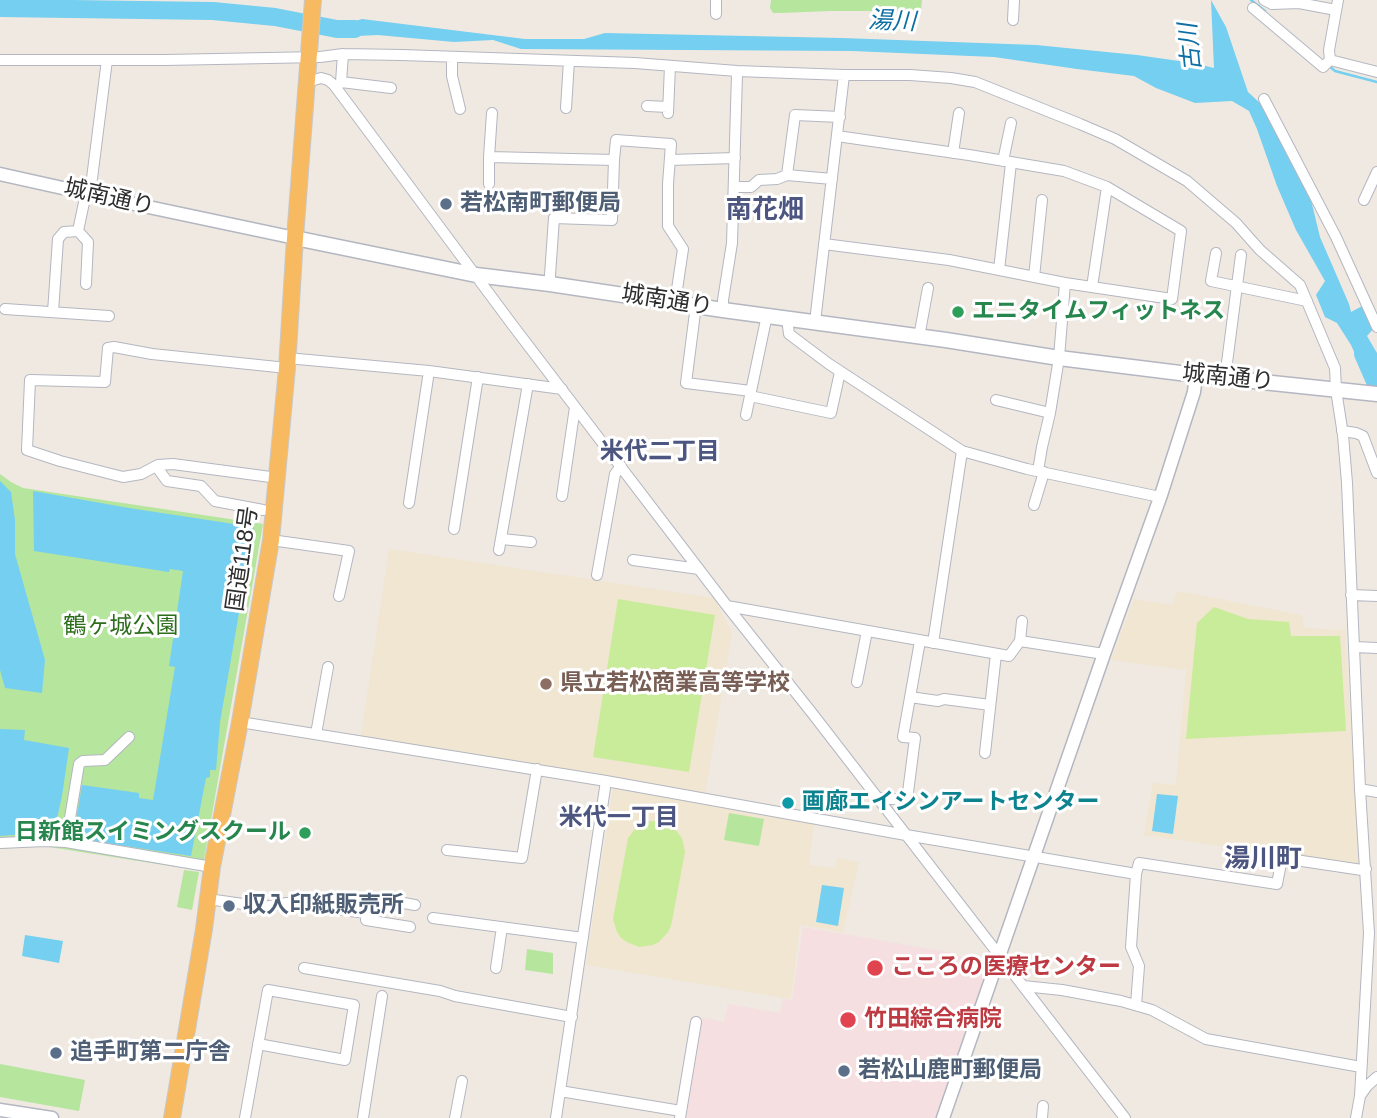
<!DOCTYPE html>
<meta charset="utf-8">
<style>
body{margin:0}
canvas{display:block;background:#efe9e1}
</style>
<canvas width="1377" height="1118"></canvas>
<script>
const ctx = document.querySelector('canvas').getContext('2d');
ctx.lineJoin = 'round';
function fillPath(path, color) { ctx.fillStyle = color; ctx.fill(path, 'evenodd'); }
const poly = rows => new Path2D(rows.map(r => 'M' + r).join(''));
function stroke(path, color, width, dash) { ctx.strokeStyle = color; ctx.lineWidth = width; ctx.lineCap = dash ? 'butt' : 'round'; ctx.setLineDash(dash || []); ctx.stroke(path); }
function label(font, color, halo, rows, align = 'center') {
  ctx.font = font + ' Arial,"Noto Sans JP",sans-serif'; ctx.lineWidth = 6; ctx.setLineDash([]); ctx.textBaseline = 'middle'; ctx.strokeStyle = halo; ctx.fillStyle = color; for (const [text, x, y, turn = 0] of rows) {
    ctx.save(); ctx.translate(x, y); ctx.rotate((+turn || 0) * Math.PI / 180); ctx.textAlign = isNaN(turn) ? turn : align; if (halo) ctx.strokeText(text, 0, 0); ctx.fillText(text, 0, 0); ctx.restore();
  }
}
const education = poly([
 [389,549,714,598,732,633,705,795,361,736],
 [1177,591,1302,615,1304,628,1345,630,1359,866,1144,835,1153,783,1176,785,1186,670,1111,660,1134,599,1172,605],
 [613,787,814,822,809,865,835,868,837,858,859,862,843,932,800,925,791,999,586,965]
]);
const medical = poly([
 [803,927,949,952,987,966,968,1032,936,1118,684,1118,700,1017,724,1022,728,1004,780,1013,783,999,792,1000]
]);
const green = poly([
 [771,0,922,0,921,11,831,11,780,13,773,13,770,8],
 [0,474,11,482,23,488,263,524,202,871,43,846,0,849],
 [729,813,764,819,759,846,724,840],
 [184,870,199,872,192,910,177,907],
 [527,949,553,953,553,974,525,970],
 [0,1064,85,1080,79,1111,0,1097]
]);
const pitch = poly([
 [618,599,715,615,689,772,593,757],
 [1214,607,1248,619,1289,622,1291,636,1340,636,1346,731,1186,739,1197,623],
 [648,821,662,821,674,828,682,838,685,852,671,926,668,932,659,942,653,945,639,947,627,942,621,938,617,932,613,919,628,838,636,828]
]);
const water = poly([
 [1211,0,1226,27,1248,92,1261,104,1310,196,1320,237,1349,304,1351,312,1364,305,1375,327,1367,336,1377,353,1377,376,1365,376,1351,345,1337,323,1325,317,1316,295,1325,281,1296,230,1277,186,1257,129,1249,111,1232,101,1195,103,1156,88,1134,76,1077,69,994,57,852,51,521,49,493,40,454,42,378,35,357,36,340,34,332,28,362,19,525,39,584,39,605,33,842,38,1036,45,1137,55,1193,63,1214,68],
 [0,481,11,492,15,520,15,554,45,660,42,693,5,688,0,670],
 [33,491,129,508,254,527,220,722,216,770,210,770,210,777,206,778,191,856,79,839,74,834,82,785,139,793,139,798,153,800,175,667,169,666,183,571,170,569,169,572,34,551],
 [0,729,25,730,24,740,69,748,62,796,54,832,0,836],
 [1157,794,1178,796,1173,834,1152,831],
 [822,885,844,888,838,926,816,922],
 [25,935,63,941,59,963,22,956]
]);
const stream = poly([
 [1251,0,1265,11],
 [1328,65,1335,71,1377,82]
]);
const river = poly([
 [0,8,213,11,275,17,337,29,355,29],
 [1363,354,1377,386]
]);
const minor = poly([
 [1264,0,1272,4,1299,3,1336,10],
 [1338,0,1329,50,1330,60,1377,72],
 [1253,8,1323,67,1330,60],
 [716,14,716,0],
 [1013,20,1014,0],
 [452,57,452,76,460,109],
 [0,60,165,60,320,57,343,54,402,55,635,63,737,71,844,75,910,75,951,78,975,82,1080,124,1115,139,1187,181,1236,223,1260,250,1300,285,1335,368,1336,390,1343,435,1347,483,1360,789,1369,933,1360,1096],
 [307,82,321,78,328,80,334,85,514,327,727,606,812,713,1125,1118],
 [341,82,391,88],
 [339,84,341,82,343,54],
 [1264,99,1336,237,1377,327],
 [647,106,668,107],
 [566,108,569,61],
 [668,113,670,66],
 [953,153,959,113],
 [489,157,492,113],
 [670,160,735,158],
 [1003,161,1011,123],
 [787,175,795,115,840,117],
 [489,184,489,157,614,160,616,140,671,144,668,184,668,226,683,249,675,303],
 [734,187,751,187,759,180,777,179,787,175,832,179],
 [90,194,107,60],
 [1364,200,1377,172],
 [78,231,88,242,86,284],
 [824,244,949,260,1065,283,1172,299,1181,231,1107,187,1064,171,969,155,837,136],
 [1216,253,1211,281,1307,301],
 [999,270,1011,163],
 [1034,277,1042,200],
 [550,284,550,275,554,218,612,220,614,160],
 [1092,287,1107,187],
 [696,305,686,383,751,391],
 [5,309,109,316],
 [723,310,723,300,732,243,737,74],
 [53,312,58,239,64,232,78,231,86,193],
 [787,318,789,334,829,364,962,451,1027,469,1160,497],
 [815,322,844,75],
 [919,337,928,288],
 [287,358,429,371,562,389],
 [1225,378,1241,255],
 [750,396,831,413,840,372],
 [996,400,1050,413],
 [746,415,767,315],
 [1342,431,1356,433,1363,436,1377,473],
 [156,466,167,481,201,486,215,501,263,510],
 [1038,471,1042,447,1050,413,1059,358,1065,283],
 [278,478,173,464,158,465,141,474,123,477,60,461,27,450,30,380,105,382,108,348,114,347,152,354,287,368],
 [562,496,575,407],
 [409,503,429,371],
 [1034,505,1044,472],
 [454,529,478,377],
 [502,539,531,542],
 [271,540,349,551,339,596],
 [499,550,528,384],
 [633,560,699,569],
 [597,575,615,474,621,466],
 [1351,595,1377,596],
 [727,606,1009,656,1020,641,1104,654],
 [1020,641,1022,621],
 [933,643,962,451],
 [1354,647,1377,648],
 [857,682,867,631],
 [910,697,938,701,944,699,990,705],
 [240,722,606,781,906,835,1136,874],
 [316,734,328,667],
 [985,753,996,654],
 [1360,789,1377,792],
 [877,798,907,800,915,738,903,737,920,641],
 [66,842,79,764,83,761,105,760,129,737],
 [0,843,45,841,66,842,212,867],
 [447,850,522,858,537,769],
 [208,899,264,907,287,903,366,913],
 [433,918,583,938],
 [410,927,366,920,369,897,415,905],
 [304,968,440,991,455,996,572,1017],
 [496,968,502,927],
 [1023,986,1062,990,1121,1001,1152,1010,1206,1039,1361,1067],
 [1136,1005,1139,966,1131,947,1136,874,1139,863,1277,884,1282,858,1362,870,1366,869],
 [560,1091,681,1111],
 [245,1118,268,990,354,1005,345,1060,258,1044],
 [363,1118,382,996],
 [455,1118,462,1081],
 [556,1118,606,781],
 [680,1118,696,1022],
 [1042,1118,1043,1106],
 [1356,1118,1360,1096,1367,1086,1377,1077]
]);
const tertiary = poly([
 [0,174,139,205,295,238],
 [0,1110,52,1118],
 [943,1118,1104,654,1161,495,1194,392,1196,375]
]);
const secondary = poly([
 [295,238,476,275,550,284,723,310,946,340,1059,358,1196,375,1377,394]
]);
const trunk = poly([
 [172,1118,204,929,212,867,240,722,271,540,287,368,295,238,313,0]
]);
const markers = [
 [446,204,7,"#5c6f8a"],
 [958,312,7,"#2e9e5b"],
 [546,684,7,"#8d6e63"],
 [788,803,7,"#0f9aa8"],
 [305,833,7,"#2e9e5b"],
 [229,906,7,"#5c6f8a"],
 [875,968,9,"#e0444e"],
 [848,1020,9,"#e0444e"],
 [56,1053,7,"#5c6f8a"],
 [844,1071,7,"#5c6f8a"]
];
const streetNames = [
 ["城南通り",109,198,13],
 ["城南通り",667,301,9],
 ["城南通り",1228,378,6],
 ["国道118号",243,559,-82]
];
const serviceNames = [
 ["若松南町郵便局",460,204],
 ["収入印紙販売所",243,906],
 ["追手町第二庁舎",70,1053],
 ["若松山鹿町郵便局",858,1071]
];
const leisureNames = [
 ["エニタイムフィットネス",972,312],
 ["日新館スイミングスクール",291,833,"right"]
];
const parkNames = [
 ["鶴ヶ城公園",121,627]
];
const educationNames = [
 ["県立若松商業高等学校",560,684]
];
const cultureNames = [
 ["画廊エイシンアートセンター",802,803]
];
const healthNames = [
 ["こころの医療センター",891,968],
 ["竹田綜合病院",864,1020]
];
const waterNames = [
 ["湯川",892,22,2],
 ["古川",1191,47,-96]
];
const neighbourhoodNames = [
 ["米代二丁目",660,452],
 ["米代一丁目",619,818]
];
const quarterNames = [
 ["南花畑",765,211],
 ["湯川町",1263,860]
];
fillPath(education, '#f0e6d1');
fillPath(medical, '#f5dfe0');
fillPath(green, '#b6e59e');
fillPath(pitch, '#c9ec9a');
fillPath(water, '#75cff0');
stroke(stream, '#75cff0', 2.5);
stroke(river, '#75cff0', 18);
stroke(minor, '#b4b7c1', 12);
stroke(tertiary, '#b4b7c1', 15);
stroke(secondary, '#b4b7c1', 17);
stroke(trunk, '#c9c9c9', 18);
stroke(minor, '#fff', 10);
stroke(tertiary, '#fff', 12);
stroke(secondary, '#fff', 14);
stroke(trunk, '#f8ba60', 16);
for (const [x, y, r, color] of markers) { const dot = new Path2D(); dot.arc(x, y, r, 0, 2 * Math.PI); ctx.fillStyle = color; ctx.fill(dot); stroke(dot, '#fff', 2.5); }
label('23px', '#2e2e2e', '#fff', streetNames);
label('bold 23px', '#4e5e75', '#fff', serviceNames, 'left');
label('bold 23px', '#27864d', '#fff', leisureNames, 'left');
label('23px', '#2c6e1b', '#fff', parkNames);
label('bold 23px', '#785e54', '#fff', educationNames, 'left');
label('bold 23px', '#0d838f', '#fff', cultureNames, 'left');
label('bold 23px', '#be3a42', '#fff', healthNames, 'left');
label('italic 24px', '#0d6fa3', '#fff', waterNames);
label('bold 24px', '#4d5680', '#fff', neighbourhoodNames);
label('bold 26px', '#4d5680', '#fff', quarterNames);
</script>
